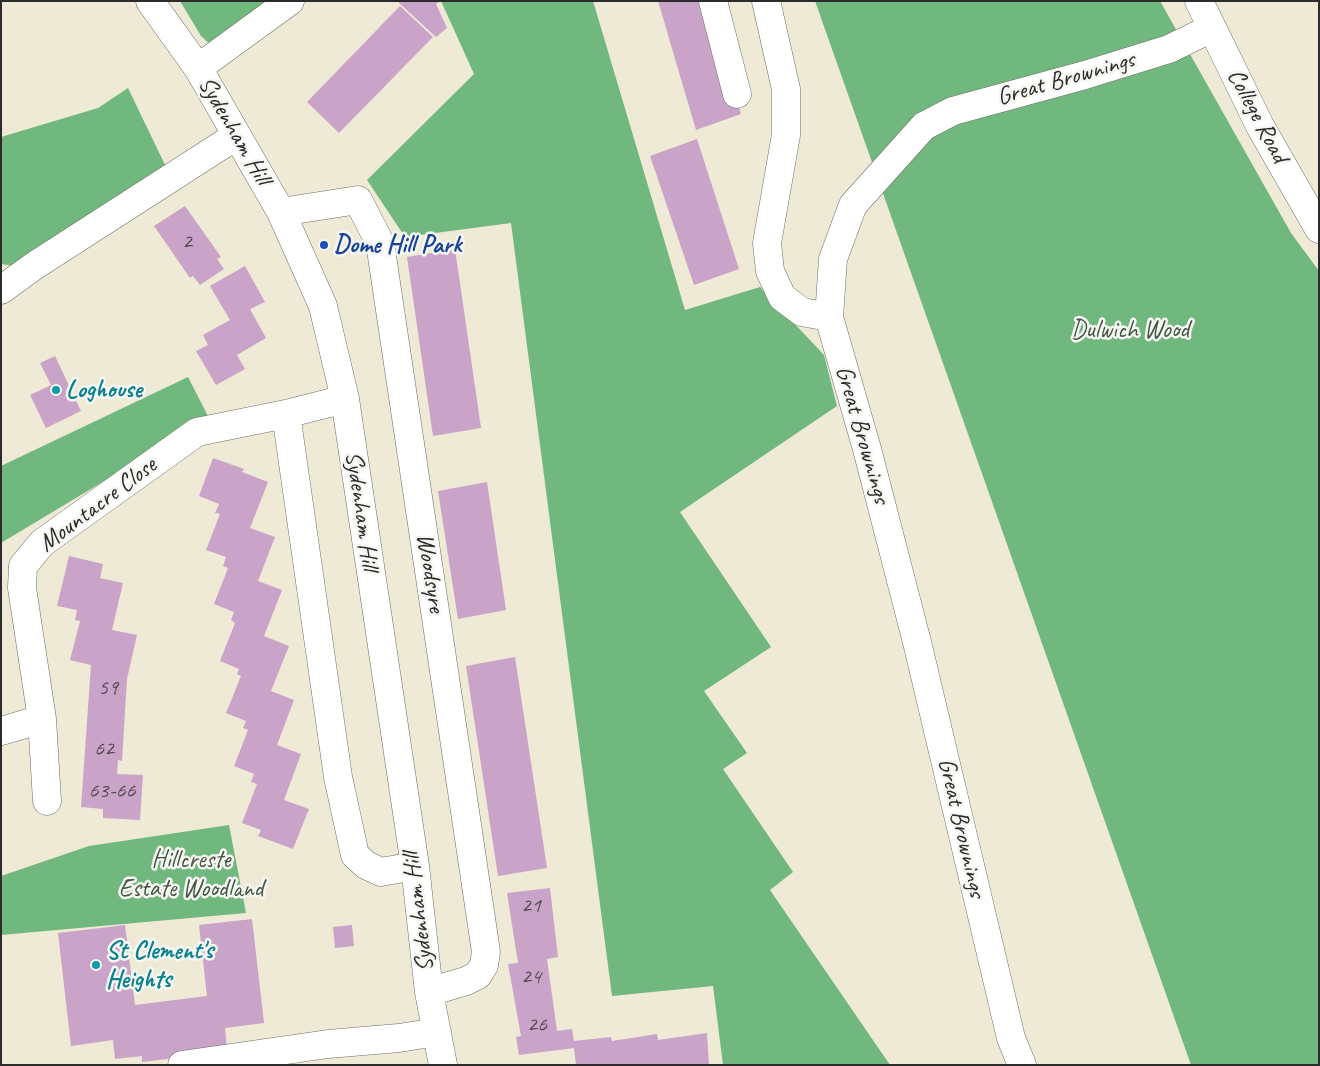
<!DOCTYPE html>
<style>
body{margin:0}
#map{position:relative;width:1320px;height:1066px;overflow:hidden;background:#eeead5;font-family:Caveat,sans-serif}
canvas{display:block}
.frame{position:absolute;inset:0;border:2px solid #2b2b2b;pointer-events:none}
</style>
<div id="map">
<canvas width="1320" height="1066"></canvas>
<div class="frame"></div>
</div>
<script>
const ctx = document.querySelector('canvas').getContext('2d');
ctx.lineJoin = 'round';
function fillPath(path, color) { ctx.fillStyle = color; ctx.fill(path, 'evenodd'); }
const poly = rows => new Path2D(rows.map(r => 'M' + r).join(''));
function stroke(path, color, width, dash) { ctx.strokeStyle = color; ctx.lineWidth = width; ctx.lineCap = dash ? 'butt' : 'round'; ctx.setLineDash(dash || []); ctx.stroke(path); }
function label(font, color, halo, rows, align = 'center') {
  ctx.font = font + ' Caveat,sans-serif'; ctx.lineWidth = 5; ctx.setLineDash([]); ctx.textBaseline = 'middle'; ctx.strokeStyle = halo; ctx.fillStyle = color; for (const [text, x, y, turn = 0] of rows) {
    ctx.save(); ctx.translate(x, y); ctx.rotate((+turn || 0) * Math.PI / 180); ctx.textAlign = isNaN(turn) ? turn : align; if (halo) ctx.strokeText(text, 0, 0); ctx.fillText(text, 0, 0); ctx.restore();
  }
}
const forest = poly([
 [180,1,266,1,266,8,213,47,201,36],
 [441,1,593,1,685,310,760,287,824,355,837,406,680,512,771,647,704,691,747,753,723,769,793,872,770,890,890,1065,723,1065,713,986,612,996,511,223,405,237,367,180,474,74],
 [815,1,1160,1,1291,233,1319,271,1319,1065,1191,1065],
 [128,88,167,169,14,266,1,264,1,137,98,108],
 [188,377,209,418,1,543,1,466],
 [229,825,246,913,1,935,1,876,89,846]
]);
const building = poly([
 [397,1,440,1,436,4,447,28,436,37],
 [658,1,709,1,741,114,696,130],
 [400,6,433,37,339,133,307,102],
 [697,139,739,269,694,285,650,156],
 [185,206,221,257,217,259,224,269,200,285,193,276,190,278,154,226],
 [455,249,481,428,433,436,407,257],
 [245,266,265,302,250,309,266,338,237,355,245,369,216,385,196,351,208,345,203,335,230,320,210,286],
 [55,356,81,411,46,428,30,395,51,385,40,363],
 [213,458,244,469,242,472,268,482,250,528,275,537,258,581,282,590,264,636,289,646,271,691,294,700,277,745,301,754,284,800,309,809,293,849,258,836,261,830,242,823,257,784,251,782,254,774,234,766,248,730,243,728,246,721,226,713,241,676,237,674,239,669,220,661,235,623,231,620,234,612,214,604,228,568,223,566,226,557,206,550,220,514,215,513,219,504,199,496],
 [487,482,506,610,458,619,438,491],
 [69,556,103,564,100,578,123,583,112,630,137,635,127,679,122,761,118,760,117,774,143,775,140,820,103,818,103,809,81,807,91,665,70,660,80,621,75,620,77,610,57,606],
 [515,657,547,868,498,876,466,666],
 [550,888,558,957,547,959,557,1031,572,1029,574,1041,611,1037,612,1041,657,1034,658,1040,707,1033,709,1065,576,1065,574,1048,519,1055,516,1037,521,1036,508,964,518,963,507,893],
 [252,919,264,1023,225,1028,227,1048,200,1055,142,1062,142,1056,115,1059,113,1040,71,1046,58,933,125,925,135,1005,207,996,199,925],
 [352,925,354,946,335,948,333,927]
]);
const minor = poly([
 [150,1,198,68,281,212,323,306,345,399,415,866,429,992,443,1065],
 [713,1,737,94],
 [766,1,786,89,786,135,767,243,770,271,782,297,802,312,829,317],
 [1199,1,1260,126,1319,229],
 [198,68,290,1],
 [281,212,358,200,380,243,486,952,484,965,478,975,466,981,429,992],
 [1,290,34,266,236,136],
 [286,414,338,777,355,855,366,865,381,872,415,866],
 [1,731,42,719],
 [47,801,42,719,22,588,23,566,42,543,197,432,286,414,345,399],
 [182,1065,328,1044,399,1038,437,1032],
 [1022,1065,1011,1038,917,642,867,449,829,317,833,259,853,205,924,126,953,111,1085,75,1169,49,1212,28]
]);
const markers = [
 [324,245,5,"#1a4fb4"],
 [56,390,5,"#0f9aa8"],
 [96,965,5,"#0f9aa8"]
];
const numberNames = [
 ["2",187,242],
 ["59",108,688],
 ["62",104,749],
 ["63-66",112,791],
 ["21",531,906],
 ["24",531,977],
 ["26",537,1025]
];
const streetNames = [
 ["Great Brownings",1066,79,-16],
 ["College Road",1257,116,62],
 ["Sydenham Hill",234,131,60],
 ["Great Brownings",862,435,74],
 ["Mountacre Close",98,505,-37],
 ["Sydenham Hill",361,511,82],
 ["Woodsyre",430,573,81],
 ["Great Brownings",961,828,77],
 ["Sydenham Hill",419,912,-97]
];
const transitNames = [
 ["Dome Hill Park",334,245]
];
const parkNames = [
 ["Dulwich Wood",1130,330],
 ["Hillcreste",191,860],
 ["Estate Woodland",191,889]
];
const cultureNames = [
 ["Loghouse",66,390],
 ["St Clement's",106,951],
 ["Heights",106,980]
];
fillPath(forest, '#71b87e');
fillPath(building, '#caa3c9');
stroke(minor, '#6f6e66', 29);
stroke(minor, '#fff', 28);
for (const [x, y, r, color] of markers) { const dot = new Path2D(); dot.arc(x, y, r, 0, 2 * Math.PI); ctx.fillStyle = color; ctx.fill(dot); stroke(dot, '#f6f6f2', 2); }
label('22px', '#534952', null, numberNames);
label('25px', '#2b2b2b', '#f6f6f2', streetNames);
label('bold 25px', '#164399', '#f6f6f2', transitNames, 'left');
label('25px', '#435645', '#f6f6f2', parkNames);
label('bold 25px', '#0d838f', '#f6f6f2', cultureNames, 'left');
</script>
